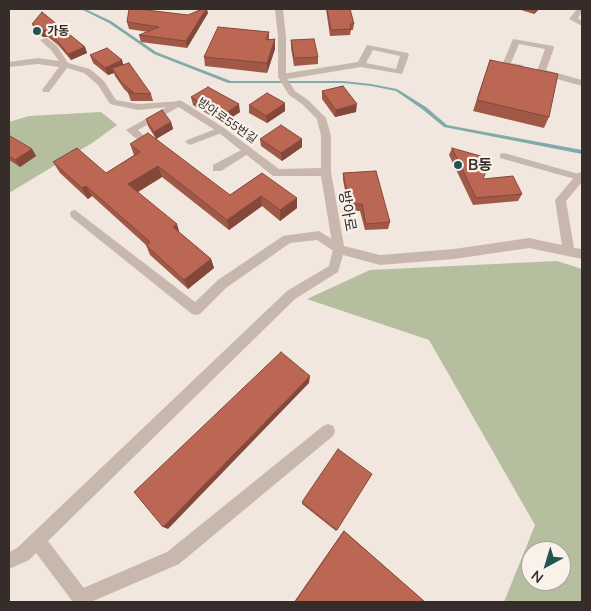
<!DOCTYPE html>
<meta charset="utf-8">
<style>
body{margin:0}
#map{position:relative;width:591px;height:611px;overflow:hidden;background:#f1e7df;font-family:Mulish,sans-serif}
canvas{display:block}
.frame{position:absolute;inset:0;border:10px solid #362d2a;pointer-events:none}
.north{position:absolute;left:521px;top:541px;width:50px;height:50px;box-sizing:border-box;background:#f8f2eb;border:1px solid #aaa39e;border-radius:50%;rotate:219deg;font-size:14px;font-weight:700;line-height:20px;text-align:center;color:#362d2a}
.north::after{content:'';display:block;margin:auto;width:18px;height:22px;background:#235354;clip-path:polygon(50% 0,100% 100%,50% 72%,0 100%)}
</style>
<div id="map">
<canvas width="591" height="611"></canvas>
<div class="frame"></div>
<div class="north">N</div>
</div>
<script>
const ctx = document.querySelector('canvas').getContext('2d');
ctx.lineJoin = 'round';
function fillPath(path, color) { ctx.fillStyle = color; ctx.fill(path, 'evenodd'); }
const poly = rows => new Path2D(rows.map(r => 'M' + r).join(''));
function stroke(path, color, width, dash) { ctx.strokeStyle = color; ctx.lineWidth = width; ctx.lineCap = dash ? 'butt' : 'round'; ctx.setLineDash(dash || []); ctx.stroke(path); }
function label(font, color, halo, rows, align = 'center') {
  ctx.font = font + ' Mulish,"Noto Sans KR",sans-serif'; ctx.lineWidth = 4.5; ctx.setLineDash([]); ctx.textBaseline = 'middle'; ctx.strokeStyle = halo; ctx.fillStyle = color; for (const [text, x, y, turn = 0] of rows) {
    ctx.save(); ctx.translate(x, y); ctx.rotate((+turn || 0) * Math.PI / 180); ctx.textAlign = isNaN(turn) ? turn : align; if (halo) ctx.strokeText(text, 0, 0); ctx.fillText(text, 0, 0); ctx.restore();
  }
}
const green = poly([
 [101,112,117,125,92,143,9,193,9,122,29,116],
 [557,261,582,269,582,602,504,602,535,525,429,340,307,299,370,270],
 [531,551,561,551,561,581,531,581]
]);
const stream = poly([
 [81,9,85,9,111,21,156,52,231,81,343,81,371,84,397,89,426,107,447,125,582,150,582,154,444,127,422,109,396,91,371,86,343,83,228,83,154,54,109,23,81,9]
]);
const lane = poly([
 [577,9,582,9,582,12,578,18,582,21,582,26,569,19,577,9],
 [513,39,553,46,554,48,546,70,582,80,582,86,539,74,537,71,545,49,519,44,511,63,523,65,523,69,503,67,502,65,513,39],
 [367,45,408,53,409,55,402,74,361,67,282,80,278,77,282,74,358,62,367,45],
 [373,50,400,56,396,69,366,63,373,50],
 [179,100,184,103,182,105,138,130,147,139,147,143,141,143,126,130,179,100],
 [221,127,224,128,224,132,190,145,185,142,187,140,221,127],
 [247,147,251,148,251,152,221,171,213,171,213,165,247,147],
 [504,153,582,175,582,181,500,158,500,154,504,153],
 [75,210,195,302,218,280,283,236,319,231,343,246,345,249,339,254,335,252,317,240,290,243,226,288,200,314,196,315,192,314,71,217,70,214,71,211,75,210],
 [328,424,333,426,335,431,333,436,179,564,91,602,73,602,71,598,74,592,167,552,323,426,328,424]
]);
const street = poly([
 [275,9,283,9,286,37,286,77,295,91,308,100,326,118,331,136,331,172,344,246,380,255,454,249,529,238,562,245,555,200,578,173,582,172,582,182,566,201,574,248,582,249,582,259,529,248,454,259,380,265,343,255,338,272,295,299,48,541,90,596,93,602,73,602,36,553,29,560,9,569,9,552,17,548,287,291,329,266,333,249,321,176,273,176,218,132,177,106,138,110,110,104,98,85,84,73,67,68,49,92,43,92,42,90,59,67,38,64,9,67,9,62,38,58,59,61,51,50,40,40,47,38,57,46,68,63,90,69,104,81,116,100,138,104,182,101,224,128,279,169,321,168,321,136,317,119,302,104,289,95,278,77,278,37,275,9]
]);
const wall = poly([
 [326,9,350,9,354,24,353,30,351,30,350,35,330,36],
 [518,9,539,9,534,14],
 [208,13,187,48,141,42,139,35,148,32,129,29,127,22,188,15],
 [32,24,85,47,87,53,71,60,58,45,48,37,43,37,35,30],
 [269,32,269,40,275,49,267,73,205,66,204,57],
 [291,40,318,57,318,64,294,66,291,48],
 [90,55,122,60,123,65,151,94,153,101,131,101,128,93,124,89,115,76,114,73,108,75,93,63],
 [490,60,549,117,544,128,473,111],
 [322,91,356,112,335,117,322,99],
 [191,97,240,112,223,123,193,105],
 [249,105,285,111,267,123,249,113],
 [146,119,171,122,173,129,156,139,148,126],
 [9,138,32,149,36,156,20,167,9,160],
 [260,139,302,139,302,147,282,161,261,146],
 [130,144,230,195,262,173,297,208,280,221,262,206,229,230,162,177,138,192,179,232,211,259,214,268,188,289,150,255,146,245,92,196,88,199,60,173,53,162,106,173,134,155],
 [452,148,483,179,522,194,518,201,473,205,449,155],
 [343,173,390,222,388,229,365,230,360,211,349,211,343,180],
 [302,502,337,530,336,531,302,504],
 [344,531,425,602,294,602,342,533]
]);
const shadedWall = poly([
 [206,9,207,9,208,13,187,48,186,41],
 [536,9,539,9,534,14],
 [45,30,48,37,43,37,41,31],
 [275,39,275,49,267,73,267,63],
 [85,47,87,53,71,60,68,54],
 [122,60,124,68,112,68,114,73,108,75,105,68],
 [285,103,285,111,267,123,266,116],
 [239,104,240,112,223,123,222,116],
 [357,104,356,112,335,117,336,110],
 [171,122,173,129,156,139,154,132],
 [302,139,302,147,282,161,281,153],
 [32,149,36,156,20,167,15,160],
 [158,166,162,177,133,195,128,184],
 [86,186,92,196,88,199,82,188],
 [261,196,262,206,229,230,227,220],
 [297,198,297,208,280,221,280,210],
 [177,224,180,234,173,227],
 [211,259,214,268,188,289,184,280],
 [310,376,309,383,168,529,163,527]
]);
const building = poly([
 [129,9,138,9,188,15,202,9,206,9,186,41,139,35,159,27,127,22,129,9],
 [327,9,350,9,354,24,350,24,351,29,331,30,327,9],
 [42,12,85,47,68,54,55,38,45,30,41,31,32,24,42,12],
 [218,27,269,32,266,40,275,39,267,63,204,57,218,27],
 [314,39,318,57,294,58,291,40,314,39],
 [107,48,122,60,105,68,90,55,107,48],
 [490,60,558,74,549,117,477,100,490,60],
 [129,63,151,94,129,93,128,92,133,92,121,82,112,68,129,63],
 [343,86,357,104,336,110,322,91,343,86],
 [208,87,239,104,222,116,191,97,208,87],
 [267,93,285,103,266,116,249,105,267,93],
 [162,110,171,122,154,132,146,119,162,110],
 [281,125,302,139,281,153,260,139,281,125],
 [148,133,230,195,262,173,297,198,280,210,261,196,227,220,158,166,128,184,177,224,173,227,211,259,184,280,146,245,150,242,86,186,82,188,53,162,77,148,106,173,140,152,130,144,148,133],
 [10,136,32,149,15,160,9,156,9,138,10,136],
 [452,148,491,159,483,179,513,176,522,194,476,198,452,148],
 [376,171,390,222,366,224,362,204,350,204,343,173,376,171],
 [281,352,310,376,163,527,134,492,281,352],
 [338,449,372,474,337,530,302,502,338,449],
 [344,531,425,602,295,602,344,531]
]);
const markers = [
 [37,31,5,"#235354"],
 [458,165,5,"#235354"]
];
const farPoinames = [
 ["가동",47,31]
];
const farStreetnames = [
 ["방아로55번길",227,121,35]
];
const poiNames = [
 ["B동",468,165]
];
const streetNames = [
 ["방아로",347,211,80]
];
fillPath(green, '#b6bea0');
fillPath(stream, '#81abab');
fillPath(lane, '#c8b7ac');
fillPath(street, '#c8b7ac');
fillPath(wall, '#a15947');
fillPath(shadedWall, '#83483a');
fillPath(building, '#bb6753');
stroke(building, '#83483a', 1);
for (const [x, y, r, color] of markers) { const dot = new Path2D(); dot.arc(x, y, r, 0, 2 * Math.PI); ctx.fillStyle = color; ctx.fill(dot); stroke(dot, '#f8f2eb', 2); }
label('bold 12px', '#362d2a', '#f8f2eb', farPoinames, 'left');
label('12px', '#362d2a', '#f8f2eb', farStreetnames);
label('bold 15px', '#362d2a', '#f8f2eb', poiNames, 'left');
label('15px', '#362d2a', '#f8f2eb', streetNames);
</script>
